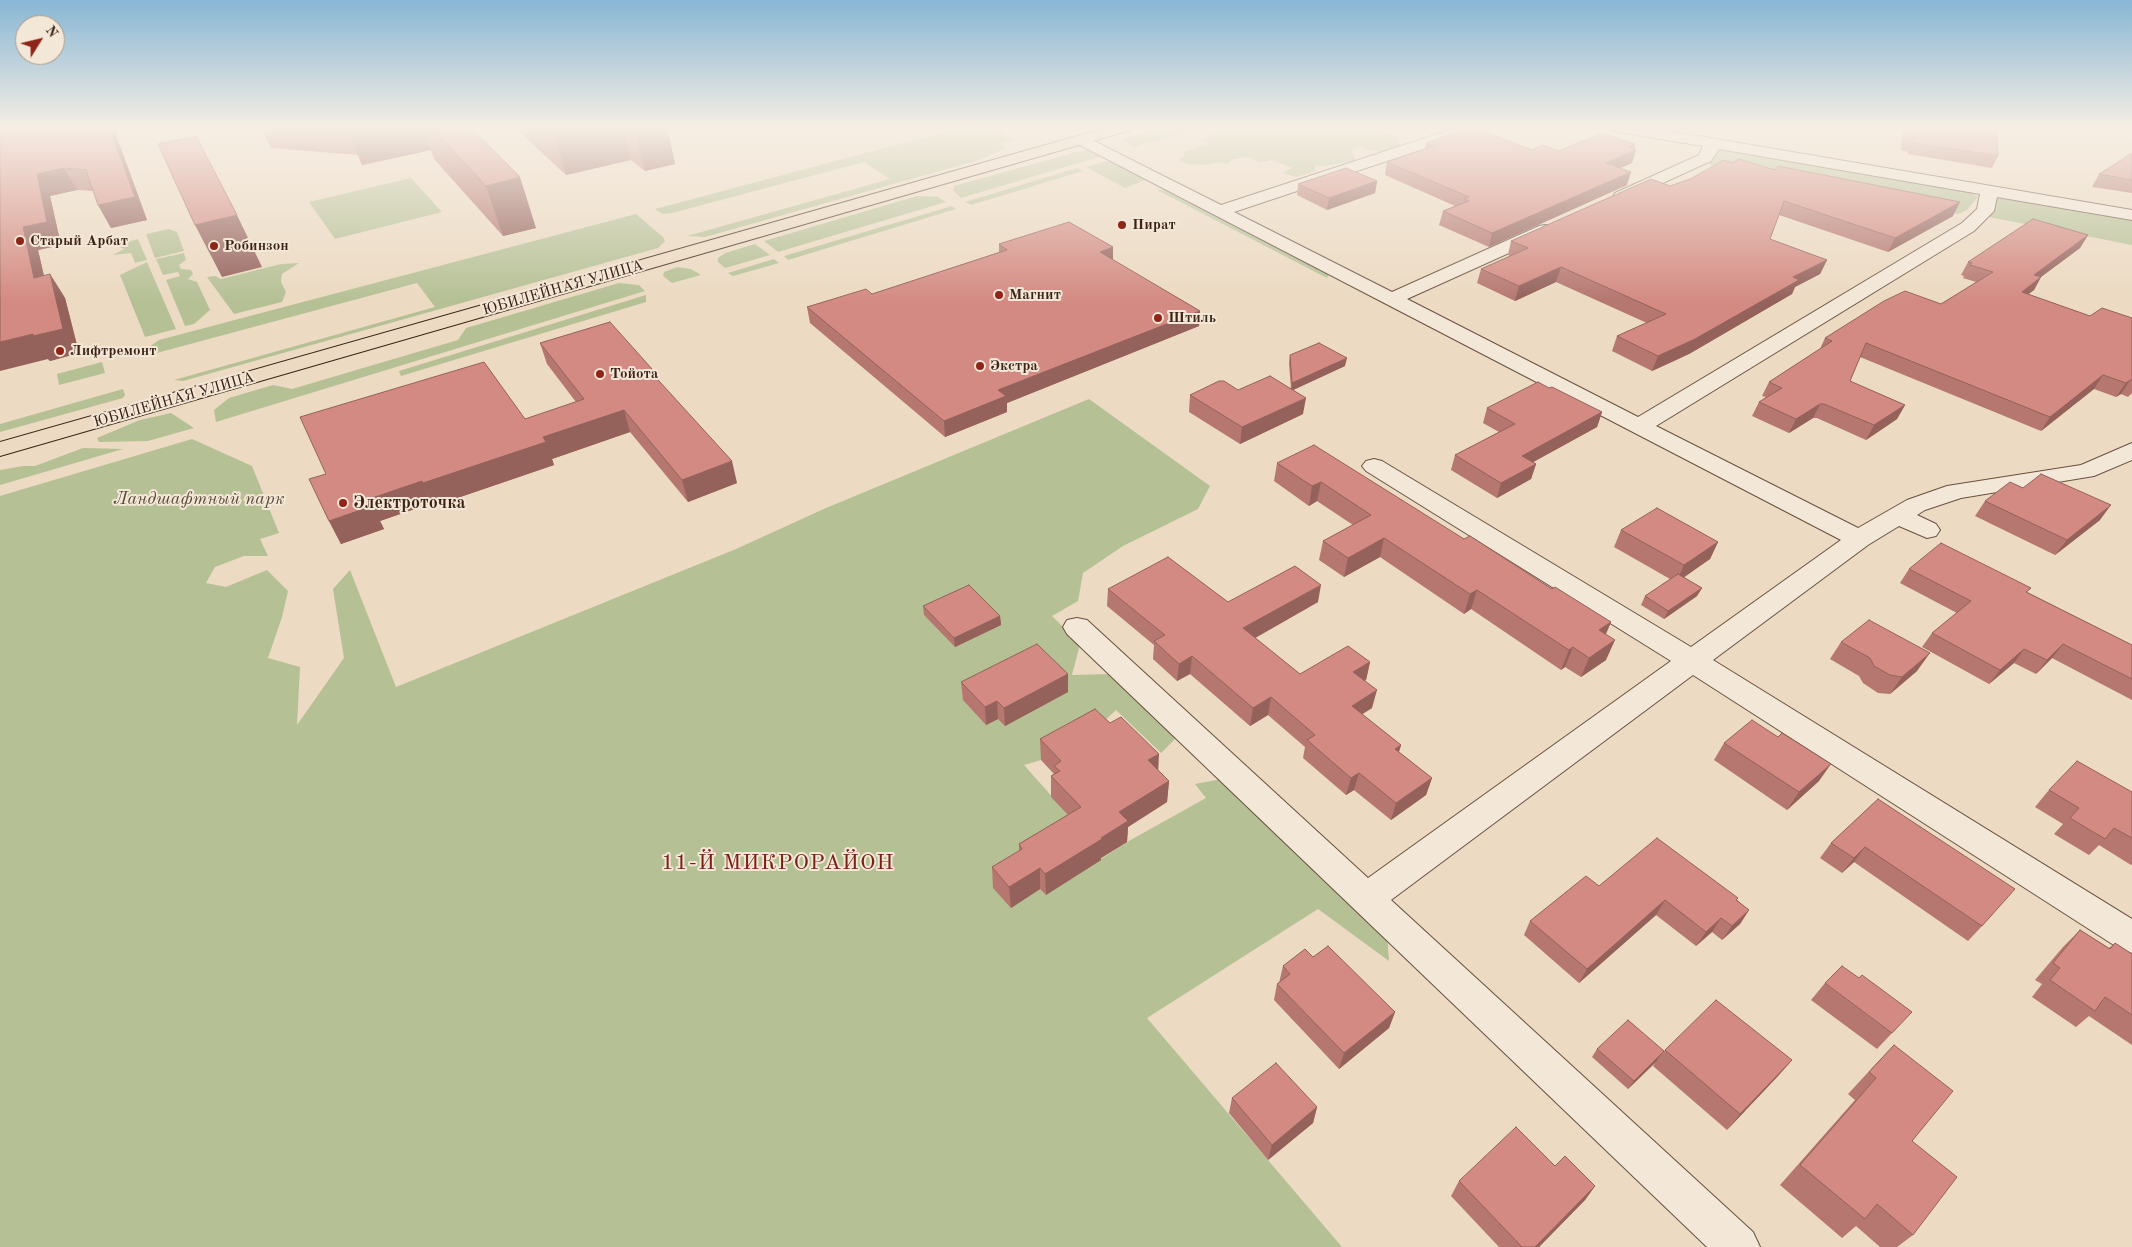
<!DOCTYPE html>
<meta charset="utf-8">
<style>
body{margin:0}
#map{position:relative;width:2132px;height:1247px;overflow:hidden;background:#ecdac2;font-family:"Old Standard TT",serif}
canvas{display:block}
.north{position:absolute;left:15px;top:15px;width:50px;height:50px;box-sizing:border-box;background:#f3e7d7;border:1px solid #aa998a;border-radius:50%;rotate:54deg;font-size:14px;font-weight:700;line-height:20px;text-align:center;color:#3c2316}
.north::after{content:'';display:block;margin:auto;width:18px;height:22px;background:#8f2418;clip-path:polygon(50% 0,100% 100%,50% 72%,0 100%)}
</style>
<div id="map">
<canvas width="2132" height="1247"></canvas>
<div class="north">N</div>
</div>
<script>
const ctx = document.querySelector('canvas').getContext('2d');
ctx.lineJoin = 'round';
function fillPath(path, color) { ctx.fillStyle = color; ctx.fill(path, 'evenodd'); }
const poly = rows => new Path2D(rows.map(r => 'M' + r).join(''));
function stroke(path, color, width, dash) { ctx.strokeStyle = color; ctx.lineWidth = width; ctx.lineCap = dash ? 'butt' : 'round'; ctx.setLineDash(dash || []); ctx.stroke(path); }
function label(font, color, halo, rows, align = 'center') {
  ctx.font = font + ' "Old Standard TT",serif'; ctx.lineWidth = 4; ctx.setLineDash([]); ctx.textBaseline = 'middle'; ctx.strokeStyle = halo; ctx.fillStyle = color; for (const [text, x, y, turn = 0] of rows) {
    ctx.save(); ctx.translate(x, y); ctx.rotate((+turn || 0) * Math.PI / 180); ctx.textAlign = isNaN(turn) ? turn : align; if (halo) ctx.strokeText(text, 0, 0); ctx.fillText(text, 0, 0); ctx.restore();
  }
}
const green = poly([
 [963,127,995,129,1015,140,1001,144,1006,148,979,160,705,237,687,236,890,179,864,162,672,213,662,214,655,209],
 [1169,127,1188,127,1194,130,1134,147,1122,140,1152,130],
 [1234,127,1366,127,1397,137,1401,146,1384,152,1369,150,1362,146,1352,148,1352,153,1356,160,1326,166,1315,166,1315,171,1297,177,1282,173,1292,168,1272,160,1260,162,1249,157,1233,159,1227,164,1219,162,1204,165,1187,164,1179,160,1185,156,1184,152,1210,144,1202,141,1208,136],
 [1728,149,1965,189,1978,197,1967,210,1958,214,1859,197,1716,168,1709,164,1719,150],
 [1084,150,1092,151,1102,156,961,198,953,190,954,186],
 [1110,160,1144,178,1145,180,1125,188,1086,167],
 [1077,168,1083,171,971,205,965,202],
 [411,178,442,212,335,239,309,202],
 [1169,189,1330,273,1327,278,1157,190],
 [917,196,938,197,946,202,778,252,764,241],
 [2004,196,2132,218,2132,245,1989,217,1997,199],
 [952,206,956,209,788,260,784,256],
 [636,214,663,237,665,241,658,248,183,381,174,380,435,307,417,283,153,354,149,347,159,340],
 [169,229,177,232,184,251,155,258,146,234],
 [138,239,147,260,135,263,131,253,113,255,124,249,117,246,120,244],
 [755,244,770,255,725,268,718,262,718,258,725,253],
 [184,253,186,260,179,265,181,269,191,270,193,274,188,279,197,282,210,310,194,324,185,326,166,280,180,276,178,272,163,275,156,259],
 [774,259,779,263,733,276,728,273],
 [147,262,176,329,145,337,120,275],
 [299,263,282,274,281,282,286,292,282,302,234,314,207,277,215,276,221,279,281,264],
 [677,267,691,269,701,275,672,283,663,276,664,272],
 [619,283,639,285,645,291,216,422,214,410,229,398,273,385,292,389,458,340,466,328],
 [646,295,646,302,401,376,399,371],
 [102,362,105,373,59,385,57,374],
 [123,389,125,395,123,398,0,432,0,424],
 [1089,399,1210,486,1198,509,1123,546,1083,573,1078,601,1052,616,1080,644,1072,675,1111,674,1176,738,1161,753,1116,710,1094,731,1041,760,1024,765,1072,819,1040,889,1046,895,1127,842,1206,798,1195,784,1222,779,1387,935,1389,961,1318,909,1147,1018,1342,1247,0,1247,0,496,192,439,252,466,279,533,260,539,268,556,244,556,215,567,206,583,226,587,267,570,288,591,282,617,268,658,300,667,297,725,344,658,333,589,350,570,396,687,736,549,826,508],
 [171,413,194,428,148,441,99,442,97,438,140,420],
 [83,448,123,449,0,485,0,470,23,466,35,466]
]);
const minor = poly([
 [1459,127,1482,127,1480,130,1234,212,1392,292,1539,226,1545,225,1551,226,1554,230,1551,234,1407,299,1638,417,1962,223,1977,209,1980,194,1719,149,1711,161,1621,202,1615,201,1613,197,1615,193,1699,155,1703,146,1618,132,1613,130,1611,127,1646,127,2132,210,2132,220,1997,197,1994,211,1974,231,1656,426,1858,528,1907,500,1947,486,2081,465,2132,443,2132,460,2094,476,1961,498,1925,510,1917,515,1936,524,1940,530,1936,536,1927,538,1899,526,1868,545,1713,660,2132,919,2132,953,2120,949,1693,675,1391,900,1753,1232,1760,1247,1707,1247,1067,634,1063,627,1067,620,1077,618,1087,620,1368,878,1671,661,1366,471,1362,466,1366,461,1374,459,1382,461,1691,647,1841,540,1076,143,1073,140,1076,137,1081,135,1086,137,1221,205,1459,127]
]);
const major = poly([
 [1109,127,1133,127,1131,130,0,456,0,442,1109,127]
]);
const wall = poly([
 [0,127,117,127,118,135,116,135,147,220,111,228,98,205,93,191,77,190,50,196,61,245,38,250,44,276,50,274,65,298,79,353,50,361,48,359],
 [261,127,470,127,536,228,503,236,434,159,431,150,362,165,358,155,271,148],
 [514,127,667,127,675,164,645,171,631,160,566,175],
 [1903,127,1996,127,1998,156,1992,168,1908,154,1908,152,1901,150],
 [1426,143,1559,151,1635,144,1632,163,1620,168,1627,185,1489,247,1439,225,1443,211,1455,206,1385,175,1387,162,1425,149],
 [2132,153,2132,193,2092,187,2099,174],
 [1732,163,1775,170,1953,216,1888,252,1779,215,1770,239,1827,260,1820,274,1795,287,1792,294,1689,354,1652,371,1612,351,1617,336,1647,323,1556,282,1515,301,1477,283,1481,269,1510,256,1508,255,1511,241,1690,179],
 [1377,181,1375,193,1327,210,1297,195,1298,184],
 [2088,235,2080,248,2041,277,2034,290,2028,294,2090,316,2132,318,2132,393,2128,397,2121,394,2116,397,2094,389,2041,431,1860,357,1850,381,1905,405,1897,419,1866,440,1817,418,1813,418,1789,433,1752,416,1759,402,1766,397,1762,396,1769,382,1820,349,1825,338,1941,304,1976,282,1963,278,1964,276,1961,275,1968,262],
 [999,244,1113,260,1200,311,1199,326,1007,403,1007,412,945,437,810,323,807,307,872,294,999,252],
 [540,343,652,369,653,375,737,483,688,502,630,432,552,459,554,465,434,506,432,503,380,521,384,529,341,544,329,521,576,402,547,364],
 [1290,355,1345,366,1293,390,1303,414,1240,444,1189,412,1190,395,1238,390,1291,389,1289,363],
 [1549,388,1602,412,1597,427,1533,462,1536,464,1531,479,1497,498,1451,470,1455,455,1499,432,1483,423,1487,408],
 [1277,463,1464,539,1611,622,1606,634,1606,660,1581,677,1565,667,1561,670,1471,609,1464,614,1380,557,1344,577,1319,560,1323,541,1353,525,1317,501,1309,506,1274,481],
 [2023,488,2100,520,2055,555,1975,516,1985,501],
 [1621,530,1718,542,1710,559,1683,577,1702,588,1697,596,1664,619,1641,605,1645,596,1670,579,1614,547],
 [1909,569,2031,588,2027,592,2132,645,2132,700,2052,658,2036,674,2014,663,1989,684,1922,647,1932,633,1957,613,1900,583],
 [1108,589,1228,602,1318,602,1255,638,1300,674,1370,662,1366,680,1364,681,1372,708,1362,714,1401,745,1399,752,1432,778,1426,795,1391,820,1354,790,1346,795,1303,758,1305,747,1268,715,1250,726,1190,674,1177,681,1153,659,1154,645,1107,606],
 [923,606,1000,616,1001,625,955,647,924,615],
 [1841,642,1917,671,1890,694,1878,693,1863,683,1859,676,1830,659],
 [1068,674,1068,692,1005,726,998,719,986,725,963,700,961,682],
 [1778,737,1819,781,1787,810,1714,760,1724,743],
 [1040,739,1158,770,1169,781,1167,802,1128,827,1127,842,1101,858,1101,860,1046,895,1040,889,1011,908,993,888,992,867,1019,851,1019,844,1068,815,1051,797,1051,776,1054,774,1041,760],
 [2049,790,2132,792,2132,864,2131,865,2099,845,2089,855,2054,834,2063,824,2035,807],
 [1878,799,1982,926,1968,941,1854,862,1842,873,1820,858,1831,843],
 [1599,886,1737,900,1749,910,1740,924,1722,940,1712,932,1696,946,1656,915,1579,983,1524,935,1530,921],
 [2080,930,2109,948,2115,943,2132,954,2132,1045,2089,1016,2076,1027,2032,997,2042,984,2035,980,2063,947],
 [1313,957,1395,1012,1389,1028,1339,1069,1274,1000,1277,984,1279,983,1283,966],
 [1825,983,1892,1033,1877,1049,1811,1000],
 [1894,1045,1912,1141,1913,1235,1897,1247,1880,1247,1856,1226,1842,1238,1780,1185,1855,1100,1848,1094,1873,1067],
 [1597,1049,1664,1051,1665,1050,1792,1060,1778,1076,1727,1130,1653,1066,1656,1062,1628,1089,1592,1057],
 [1232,1098,1317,1107,1313,1123,1268,1160,1229,1113],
 [1555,1166,1595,1186,1585,1200,1539,1247,1499,1247,1451,1196,1459,1181]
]);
const shadedWall = poly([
 [109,127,112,127,116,135,147,220,111,228,98,205],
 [113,127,117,127,118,135],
 [347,127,423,127,431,150,362,165],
 [565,127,623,127,631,160,566,175,553,130],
 [634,127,667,127,675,164,645,171],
 [1635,144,1633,151,1636,150,1632,163,1602,176,1606,163,1629,147],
 [64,168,77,190,50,196,61,245,38,250,50,302,34,278,23,227,37,174],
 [1631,172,1627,185,1489,247,1492,233],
 [520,177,536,228,503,236,486,186],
 [1377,181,1375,193,1327,210,1329,198],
 [1960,202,1953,216,1888,252,1895,238],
 [237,215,262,267,222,277,195,225],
 [2088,235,2080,248,2026,288,2034,275],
 [1113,247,1113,262,1100,252],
 [1827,260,1820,274,1795,287,1792,294,1689,354,1652,371,1658,356,1793,277],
 [1561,267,1556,282,1515,301,1519,286],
 [50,274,65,298,79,353,50,361,48,359,0,371,0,342,33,334],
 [2041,277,2034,290,2014,305,2022,292],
 [1200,311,1199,326,1007,403,1007,412,945,437,944,421,998,390],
 [1347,358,1345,366,1291,391,1292,383],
 [2103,375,2094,389,2041,431,2050,417],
 [2130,380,2121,394,2116,397,2126,383],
 [1306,398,1303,414,1240,444,1242,427],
 [1820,404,1813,418,1789,433,1796,419],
 [1905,405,1897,419,1866,440,1874,425],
 [624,410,630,432,552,459,554,465,434,506,423,483,543,437],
 [1602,412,1597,427,1517,471,1522,456],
 [732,461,737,483,688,502,682,480],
 [1536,464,1531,479,1497,498,1501,483],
 [422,481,432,503,380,521,384,529,341,544,329,521,369,499],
 [1321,482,1317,501,1309,506,1312,486],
 [2111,505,2100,520,2055,555,2067,540],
 [1384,538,1380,557,1344,577,1348,558],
 [1718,542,1710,559,1676,583,1684,565],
 [1321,585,1318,602,1241,646,1243,628],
 [1702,588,1697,596,1664,619,1668,611],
 [1477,590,1471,609,1464,614,1470,594],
 [1000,616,1001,625,955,647,954,638],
 [1611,622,1602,642,1599,630],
 [1615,640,1606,660,1581,677,1589,658],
 [2063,644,2052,658,2036,674,2047,660],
 [1573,647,1565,667,1561,670,1569,650],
 [2024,649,2014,663,1989,684,2000,670],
 [1930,653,1917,671,1890,694,1902,677],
 [1192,656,1190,674,1177,681,1179,664],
 [1370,662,1366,680,1349,690,1353,672],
 [1068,674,1068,692,1005,726,1004,708],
 [1377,690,1372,708,1348,723,1352,706],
 [1271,697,1268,715,1250,726,1253,708],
 [997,701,998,719,986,725,985,707],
 [1401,745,1396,762,1395,749],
 [1159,754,1158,775,1148,760],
 [1831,764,1819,781,1787,810,1799,792],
 [1359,773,1354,790,1346,795,1351,778],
 [1432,778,1426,795,1391,820,1396,803],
 [1169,781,1167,802,1128,827,1127,842,1101,858,1101,860,1046,895,1045,874,1101,838,1119,812],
 [1865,847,1854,862,1842,873,1854,858],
 [1040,868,1040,889,1011,908,1009,887],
 [1665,900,1656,915,1579,983,1587,969],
 [1749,910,1740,924,1722,940,1732,926],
 [1721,918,1712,932,1696,946,1706,932],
 [1395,1012,1389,1028,1339,1069,1344,1053],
 [1661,1054,1656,1062,1628,1089,1634,1081],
 [1792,1060,1778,1076,1727,1130,1740,1114],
 [1317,1107,1313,1123,1268,1160,1272,1145],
 [1595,1186,1585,1200,1539,1247,1535,1247]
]);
const building = poly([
 [0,127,109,127,135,197,98,205,86,170,64,168,37,174,47,222,23,227,34,278,50,274,63,329,33,336,33,334,0,342,0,127],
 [431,127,470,127,520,177,486,186,431,127],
 [550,127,565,127,553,130,550,127],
 [1472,127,1532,150,1543,145,1559,151,1602,133,1635,144,1629,147,1636,150,1606,163,1631,172,1492,233,1443,211,1469,201,1464,199,1469,197,1387,162,1434,146,1426,143,1472,127],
 [1908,127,1996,127,1998,156,1913,143,1914,140,1907,139,1908,127],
 [196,136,237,215,195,225,158,144,196,136],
 [2132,153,2132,180,2099,174,2109,168,2132,153],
 [1739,159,1775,170,1778,166,1960,202,1895,238,1784,201,1770,239,1827,260,1793,277,1799,280,1695,339,1658,356,1617,336,1666,314,1561,267,1519,286,1481,269,1528,248,1511,241,1651,179,1670,186,1690,179,1724,160,1732,163,1739,159],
 [1346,168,1377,181,1329,198,1298,184,1346,168],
 [2033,219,2088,235,2034,275,2041,277,2022,292,2090,316,2102,308,2132,318,2132,380,2130,380,2126,383,2103,375,2050,417,1866,343,1850,381,1905,405,1874,425,1824,404,1820,404,1796,419,1759,402,1782,388,1769,382,1832,341,1825,338,1884,301,1905,291,1941,304,1993,272,1970,265,1972,263,1968,262,2033,219],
 [1069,222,1113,247,1100,252,1200,311,998,390,1006,396,944,421,807,307,866,289,872,294,1007,250,999,244,1069,222],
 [610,322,652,369,649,370,732,461,682,480,624,410,543,437,546,442,423,483,422,481,369,499,372,506,329,521,309,479,326,474,300,417,484,362,525,419,584,399,540,343,610,322],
 [1319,343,1347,358,1292,383,1290,355,1319,343],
 [1270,376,1306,398,1242,427,1190,395,1219,381,1224,381,1238,390,1270,376],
 [1538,382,1549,388,1552,387,1602,412,1522,456,1536,464,1501,483,1455,455,1515,424,1487,408,1538,382],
 [1314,445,1464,539,1470,536,1552,589,1555,587,1611,622,1599,630,1615,640,1589,658,1573,647,1569,650,1477,590,1470,594,1384,538,1348,558,1323,541,1371,515,1321,482,1312,486,1277,463,1314,445],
 [2041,474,2111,505,2067,540,1985,501,2010,482,2023,488,2041,474],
 [1657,508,1718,542,1684,565,1621,530,1657,508],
 [1941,543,2031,588,2026,592,2132,645,2132,679,2063,644,2047,660,2024,649,2000,670,1932,633,1971,601,1909,569,1941,543],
 [1168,557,1228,602,1295,566,1321,585,1243,628,1300,674,1348,646,1370,662,1353,672,1377,690,1352,706,1401,745,1395,749,1432,778,1396,803,1359,773,1351,778,1307,740,1315,735,1271,697,1253,708,1192,656,1179,664,1154,641,1165,635,1108,589,1168,557],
 [1678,574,1702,588,1668,611,1645,596,1678,574],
 [969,585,1000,616,954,638,923,606,969,585],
 [1869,620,1930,653,1902,677,1890,675,1874,666,1870,658,1841,642,1869,620],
 [1037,644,1068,674,1004,708,997,701,985,707,961,682,1037,644],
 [1095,709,1110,723,1121,717,1159,754,1148,760,1169,781,1119,812,1128,821,1101,838,1102,839,1045,874,1040,868,1009,887,992,867,1022,849,1019,844,1081,807,1051,776,1060,771,1054,766,1061,761,1040,739,1095,709],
 [1752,720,1778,737,1782,733,1831,764,1799,792,1724,743,1752,720],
 [2077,761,2132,792,2132,838,2114,828,2105,839,2070,818,2079,808,2049,790,2077,761],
 [1878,799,2015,889,1982,926,1865,847,1854,858,1831,843,1878,799],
 [1657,838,1738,898,1736,900,1749,910,1732,926,1721,918,1706,932,1665,900,1587,969,1530,921,1586,876,1599,886,1657,838],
 [2080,930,2110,949,2115,943,2132,954,2132,1015,2105,997,2095,1011,2050,980,2060,968,2053,963,2080,930],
 [1328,946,1395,1012,1344,1053,1277,984,1290,974,1283,966,1305,949,1313,957,1328,946],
 [1842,966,1859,978,1862,975,1912,1012,1892,1033,1825,983,1842,966],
 [1716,1000,1792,1060,1740,1114,1665,1050,1716,1000],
 [1628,1020,1664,1051,1634,1081,1597,1049,1628,1020],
 [1894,1045,1953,1091,1912,1141,1957,1177,1913,1235,1877,1204,1865,1219,1800,1165,1876,1078,1869,1072,1894,1045],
 [1276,1063,1317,1107,1272,1145,1232,1098,1276,1063],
 [1516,1127,1555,1166,1565,1156,1595,1186,1535,1247,1522,1247,1459,1181,1516,1127]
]);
const markers = [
 [1122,225,5,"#8f2418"],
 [20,241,5,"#8f2418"],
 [214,246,5,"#8f2418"],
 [999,295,5,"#8f2418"],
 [1158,318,5,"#8f2418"],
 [60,351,5,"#8f2418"],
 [980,366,5,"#8f2418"],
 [600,374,5,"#8f2418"],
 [343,503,5,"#8f2418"]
];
const farPoinames = [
 ["Пират",1132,225],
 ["Старый Арбат",30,241],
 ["Робинзон",224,246],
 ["Магнит",1009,295],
 ["Штиль",1168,318],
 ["Лифтремонт",70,351],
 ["Экстра",990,366],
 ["Тойота",610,374]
];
const farStreetnames = [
 ["ЮБИЛЕЙНАЯ УЛИЦА",563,288,-16],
 ["ЮБИЛЕЙНАЯ УЛИЦА",174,400,-16]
];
const parkNames = [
 ["Ландшафтный парк",199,499]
];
const poiNames = [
 ["Электроточка",353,503]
];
const nearNeighbourhoodnames = [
 ["11-Й МИКРОРАЙОН",778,863]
];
fillPath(green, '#b5c095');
stroke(minor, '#685141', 2);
stroke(major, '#3c2316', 2);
fillPath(minor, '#f3e7d7');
fillPath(major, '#ecdac2');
fillPath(wall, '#b57770');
fillPath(shadedWall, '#94615b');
fillPath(building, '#d38a82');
stroke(building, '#94615b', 1);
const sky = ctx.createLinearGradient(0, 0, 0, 302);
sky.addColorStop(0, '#88b6d4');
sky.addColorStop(0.42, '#f6eee4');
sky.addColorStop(1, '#f6eee400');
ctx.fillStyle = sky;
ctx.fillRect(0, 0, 2132, 302);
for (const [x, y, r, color] of markers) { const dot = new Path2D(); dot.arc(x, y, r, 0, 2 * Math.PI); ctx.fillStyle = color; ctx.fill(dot); stroke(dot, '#f3e7d7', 2); }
label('bold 15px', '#3c2316', '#f3e7d7', farPoinames, 'left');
label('15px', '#3c2316', '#f3e7d7', farStreetnames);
label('italic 18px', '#5a4a36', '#f3e7d7', parkNames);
label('bold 18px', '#3c2316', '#f3e7d7', poiNames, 'left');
ctx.letterSpacing = '1px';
label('22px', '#7a1f14', '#f3e7d7', nearNeighbourhoodnames);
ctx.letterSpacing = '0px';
</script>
